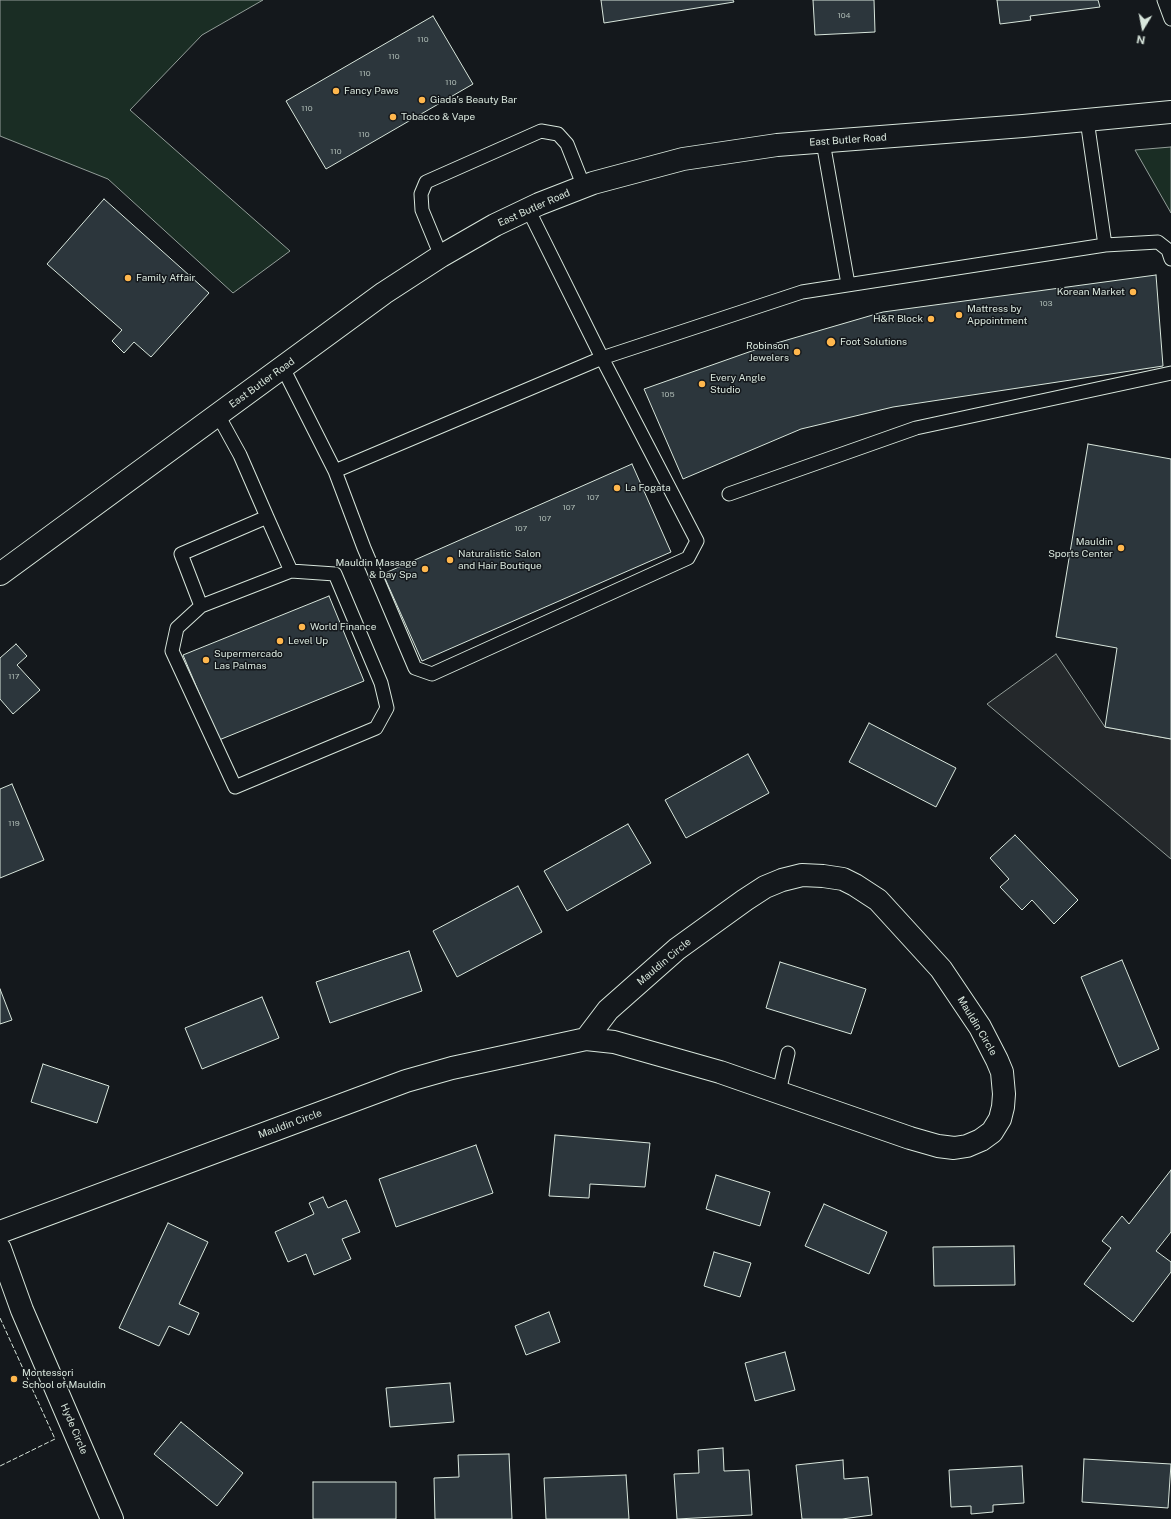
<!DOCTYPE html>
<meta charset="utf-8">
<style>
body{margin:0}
#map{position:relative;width:1171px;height:1519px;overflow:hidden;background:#14181c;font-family:"Public Sans",sans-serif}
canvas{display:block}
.north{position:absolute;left:1123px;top:8px;width:40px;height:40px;-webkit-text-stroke:3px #14181c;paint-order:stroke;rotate:190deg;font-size:11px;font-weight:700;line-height:16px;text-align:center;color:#d8e6dc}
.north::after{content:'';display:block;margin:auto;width:14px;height:18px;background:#d8e6dc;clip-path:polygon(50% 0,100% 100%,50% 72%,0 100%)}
</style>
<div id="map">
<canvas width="1171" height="1519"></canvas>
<div class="north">N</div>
</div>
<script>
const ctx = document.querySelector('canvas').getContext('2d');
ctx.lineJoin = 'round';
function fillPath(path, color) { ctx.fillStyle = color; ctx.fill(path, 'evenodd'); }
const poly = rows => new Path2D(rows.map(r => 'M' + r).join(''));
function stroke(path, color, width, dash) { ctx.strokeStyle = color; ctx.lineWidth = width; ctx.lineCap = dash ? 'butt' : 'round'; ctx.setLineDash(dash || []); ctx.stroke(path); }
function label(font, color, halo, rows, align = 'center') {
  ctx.font = font + ' "Public Sans",sans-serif'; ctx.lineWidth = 3; ctx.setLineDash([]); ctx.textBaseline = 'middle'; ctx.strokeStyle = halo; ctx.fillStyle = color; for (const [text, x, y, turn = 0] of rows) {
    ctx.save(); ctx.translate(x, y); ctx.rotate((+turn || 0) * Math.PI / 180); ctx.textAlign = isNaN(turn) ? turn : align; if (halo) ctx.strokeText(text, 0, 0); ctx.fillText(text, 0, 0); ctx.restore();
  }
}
const green = poly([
 [0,0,263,0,202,35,130,110,290,251,233,293,108,179,0,136,0,0],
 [1171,147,1171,213,1135,150,1171,147]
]);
const parking = poly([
 [1056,654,1105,727,1171,739,1171,859,987,704,1056,654]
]);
const building = poly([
 [601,0,733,0,734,2,604,23,601,0],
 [813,0,874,0,875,32,815,35,813,0],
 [997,0,1098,0,1100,7,1030,16,1031,20,1000,24,997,0],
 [433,16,473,84,326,169,286,101,433,16],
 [104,199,209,293,151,357,134,342,124,353,112,341,122,330,47,264,104,199],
 [1156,275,1163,366,893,407,801,429,683,479,644,389,763,347,883,312,1156,275],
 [1088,444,1171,459,1171,739,1105,727,1117,648,1056,637,1088,444],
 [632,464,671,552,422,661,383,574,632,464],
 [329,596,364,681,219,740,183,655,329,596],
 [16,644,27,656,17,665,40,690,13,714,0,699,0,658,16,644],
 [869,723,956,768,936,807,849,762,869,723],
 [748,754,769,793,686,838,665,800,748,754],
 [12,784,44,860,0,878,0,789,12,784],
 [628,824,651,863,567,911,544,871,628,824],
 [1015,835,1078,900,1054,924,1032,900,1022,910,1000,887,1009,879,990,858,1015,835],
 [518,886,542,932,457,977,433,931,518,886],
 [409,951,422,991,330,1023,316,982,409,951],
 [1122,960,1159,1049,1119,1067,1081,977,1122,960],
 [780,962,866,989,851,1034,766,1008,780,962],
 [0,989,12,1020,0,1024,0,989],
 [262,997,279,1038,202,1069,185,1028,262,997],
 [43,1064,109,1086,97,1123,31,1102,43,1064],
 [555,1135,650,1143,645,1187,590,1184,589,1198,549,1196,555,1135],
 [476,1145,493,1193,396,1227,379,1179,476,1145],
 [1171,1170,1171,1232,1156,1251,1171,1262,1171,1272,1133,1322,1084,1284,1111,1248,1102,1241,1122,1216,1129,1224,1171,1170],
 [716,1175,770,1192,760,1226,706,1209,716,1175],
 [323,1197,328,1208,346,1200,360,1232,342,1239,351,1259,314,1275,306,1254,288,1262,275,1232,314,1214,309,1203,323,1197],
 [824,1204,887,1232,869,1274,805,1246,824,1204],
 [168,1223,208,1242,179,1304,199,1313,189,1335,169,1326,159,1346,119,1328,168,1223],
 [1014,1246,1015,1285,934,1286,933,1247,1014,1246],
 [714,1252,751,1263,740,1297,704,1286,714,1252],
 [549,1312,560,1342,526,1355,515,1326,549,1312],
 [785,1352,795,1390,755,1401,745,1363,785,1352],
 [450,1383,454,1422,390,1427,386,1388,450,1383],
 [181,1422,243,1473,217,1506,154,1454,181,1422],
 [723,1448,724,1471,749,1470,752,1515,677,1519,674,1474,699,1473,698,1450,723,1448],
 [509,1454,512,1519,435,1519,434,1478,459,1477,458,1455,509,1454],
 [1084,1459,1171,1464,1168,1508,1082,1502,1084,1459],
 [843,1460,844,1479,868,1477,872,1515,842,1519,802,1519,796,1465,843,1460],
 [1022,1466,1024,1503,993,1505,993,1512,971,1514,971,1506,951,1507,949,1470,1022,1466],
 [626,1475,629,1519,546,1519,544,1478,626,1475],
 [313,1482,396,1482,396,1519,313,1519,313,1482]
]);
const service = poly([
 [1164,0,1171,19],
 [1087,120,1105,245],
 [823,142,848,284],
 [441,256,422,210,421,194,426,182,541,131,558,134,567,144,584,187],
 [283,368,335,471,364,548,415,668,432,674,688,558,697,541,602,358,528,209],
 [218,415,240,455,267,517,291,571,201,606,181,554,267,517],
 [335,471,602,358,802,292,1105,245,1158,242,1168,250,1171,259],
 [729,494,916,428,1171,373],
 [201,606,177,628,172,651,235,787,376,728,387,708,381,683,335,574,291,571],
 [779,1092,788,1053]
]);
const minor = poly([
 [0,1232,406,1081,452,1068,586,1039,614,1042,720,1072,910,1138,938,1146,954,1148,967,1146,981,1140,992,1132,1000,1119,1003,1107,1004,1094,1002,1072,997,1060,980,1027,941,969,878,900,855,885,843,879,823,876,802,875,782,880,765,887,745,900,677,949,608,1010,586,1039],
 [0,1249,22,1310,112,1519]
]);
const secondary = poly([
 [0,574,384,293,441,256,495,225,539,204,593,183,683,159,777,145,1023,126,1171,112]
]);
const fence = poly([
 [0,1318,55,1439,0,1466]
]);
const markers = [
 [336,91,4,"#ffb74d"],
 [422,100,4,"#ffb74d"],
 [393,117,4,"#ffb74d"],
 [128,278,4,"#ffb74d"],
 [1133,292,4,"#ffb74d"],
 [959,315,4,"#ffb74d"],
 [931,319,4,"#ffb74d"],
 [831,342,5,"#ffb74d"],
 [797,352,4,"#ffb74d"],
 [702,384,4,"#ffb74d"],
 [617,488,4,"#ffb74d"],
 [1121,548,4,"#ffb74d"],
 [450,560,4,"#ffb74d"],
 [425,569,4,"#ffb74d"],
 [302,627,4,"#ffb74d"],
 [280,641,4,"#ffb74d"],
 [206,660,4,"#ffb74d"],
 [14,1379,4,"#ffb74d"]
];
const numberNames = [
 ["104",844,16],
 ["110",423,40],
 ["110",394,57],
 ["110",365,74],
 ["110",451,83],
 ["110",307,109],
 ["110",364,135],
 ["110",336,152],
 ["103",1046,304],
 ["105",668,395],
 ["107",593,498],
 ["107",569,508],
 ["107",545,519],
 ["107",521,529],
 ["117",14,677],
 ["119",14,824]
];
const poiNames = [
 ["Fancy Paws",344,91],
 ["Giada’s Beauty Bar",430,100],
 ["Tobacco & Vape",401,117],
 ["Family Affair",136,278],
 ["Korean Market",1125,292,"right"],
 ["Mattress by",967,309],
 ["Appointment",967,321],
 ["H&R Block",923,319,"right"],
 ["Foot Solutions",840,342],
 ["Robinson",789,346,"right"],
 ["Jewelers",789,358,"right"],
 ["Every Angle",710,378],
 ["Studio",710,390],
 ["La Fogata",625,488],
 ["Mauldin",1113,542,"right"],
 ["Sports Center",1113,554,"right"],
 ["Naturalistic Salon",458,554],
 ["and Hair Boutique",458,566],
 ["Mauldin Massage",417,563,"right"],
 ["& Day Spa",417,575,"right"],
 ["World Finance",310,627],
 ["Level Up",288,641],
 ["Supermercado",214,654],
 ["Las Palmas",214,666],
 ["Montessori",22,1373],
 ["School of Mauldin",22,1385]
];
const streetNames = [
 ["East Butler Road",848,140,-4],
 ["East Butler Road",534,208,-24],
 ["East Butler Road",262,383,-36],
 ["Mauldin Circle",664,962,-40],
 ["Mauldin Circle",977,1026,59],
 ["Mauldin Circle",290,1124,-20],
 ["Hyde Circle",74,1429,67]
];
fillPath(green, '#1a2d24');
stroke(green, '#939e99', 1);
fillPath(parking, '#24282b');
stroke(parking, '#939e99', 1);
fillPath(building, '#2c363c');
stroke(building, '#d8e6dc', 1);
stroke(service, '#d8e6dc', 15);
stroke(minor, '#d8e6dc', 24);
stroke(secondary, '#d8e6dc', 24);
stroke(service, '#14181c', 13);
stroke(minor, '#14181c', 22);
stroke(secondary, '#14181c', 22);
stroke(fence, '#d8e6dc', 1, [5, 2]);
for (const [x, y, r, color] of markers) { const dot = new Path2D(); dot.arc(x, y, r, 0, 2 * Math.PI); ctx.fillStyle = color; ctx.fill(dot); stroke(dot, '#14181c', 1.5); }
label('8px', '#adbab4', null, numberNames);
label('10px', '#d8e6dc', '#14181c', poiNames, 'left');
label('10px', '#d8e6dc', '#14181c', streetNames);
</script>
